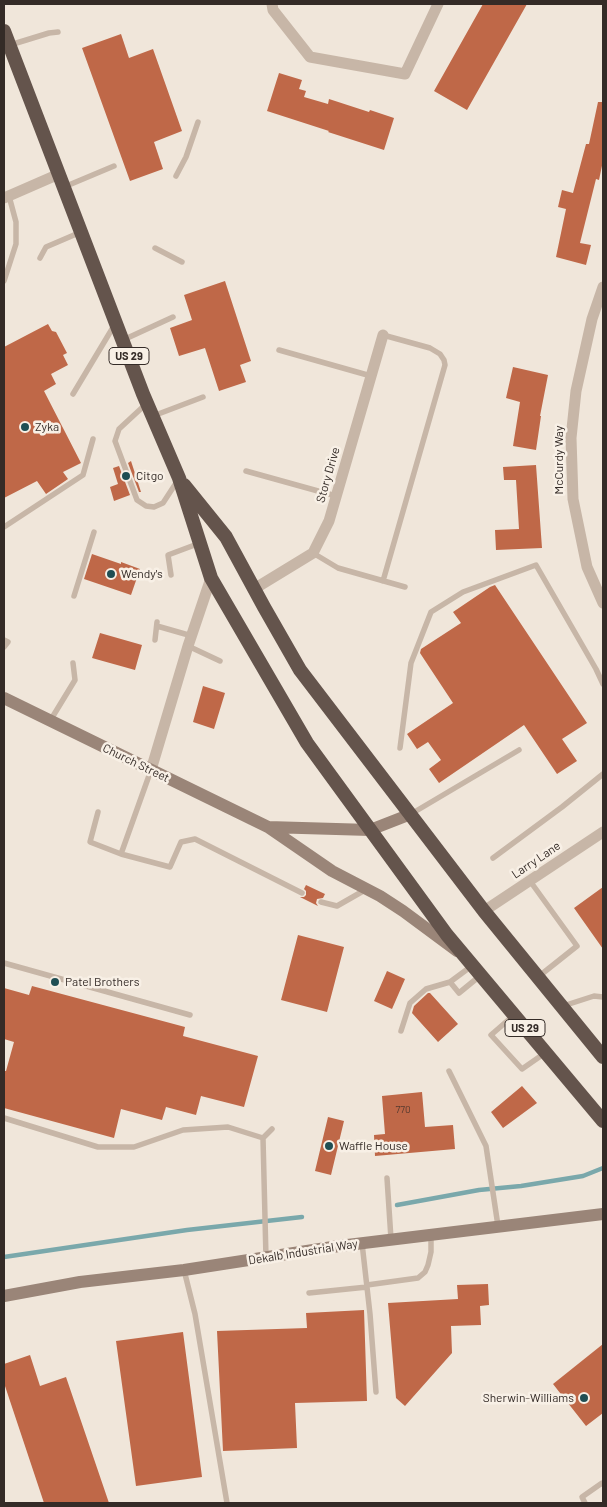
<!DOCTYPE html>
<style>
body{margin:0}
#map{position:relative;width:607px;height:1507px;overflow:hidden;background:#f0e6da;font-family:Barlow,sans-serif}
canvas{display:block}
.frame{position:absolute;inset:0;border:5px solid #342b27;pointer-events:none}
</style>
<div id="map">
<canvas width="607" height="1507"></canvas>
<div class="frame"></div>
</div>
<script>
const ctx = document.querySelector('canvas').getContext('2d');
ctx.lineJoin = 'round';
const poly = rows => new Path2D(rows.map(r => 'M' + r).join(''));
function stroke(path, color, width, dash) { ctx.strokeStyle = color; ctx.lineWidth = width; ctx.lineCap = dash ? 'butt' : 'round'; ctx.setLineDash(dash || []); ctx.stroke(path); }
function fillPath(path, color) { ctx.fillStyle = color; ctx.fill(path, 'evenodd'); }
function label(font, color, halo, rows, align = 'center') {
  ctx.font = font + ' Barlow,sans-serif'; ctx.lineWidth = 5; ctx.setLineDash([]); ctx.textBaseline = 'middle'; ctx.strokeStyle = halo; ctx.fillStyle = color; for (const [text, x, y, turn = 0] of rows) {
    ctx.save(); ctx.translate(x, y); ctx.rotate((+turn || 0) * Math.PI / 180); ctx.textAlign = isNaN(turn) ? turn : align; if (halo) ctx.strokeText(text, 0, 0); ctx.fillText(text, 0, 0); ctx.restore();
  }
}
const stream = poly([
 [397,1205,479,1190,521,1186,583,1176,603,1168],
 [4,1257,187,1230,302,1217]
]);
const building = poly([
 [483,4,527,4,467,110,434,91],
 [121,34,129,58,153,49,182,131,154,142,163,169,130,181,82,48],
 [279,73,302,80,299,89,306,91,304,97,328,104,329,99,369,112,370,110,394,118,384,150,328,132,329,131,267,111],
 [598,102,603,102,603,161,599,180,596,179,580,243,591,245,586,265,556,257,566,209,558,207,562,190,573,193,586,144,589,144],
 [225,281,251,361,240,365,246,382,219,391,205,348,179,356,170,328,192,320,184,295],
 [48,324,52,331,56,332,67,353,63,355,68,365,51,374,56,384,44,391,81,463,63,472,68,479,46,494,37,481,4,498,4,347],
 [513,367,548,375,540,416,541,416,536,450,513,446,520,402,506,398],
 [131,461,141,492,139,492,128,463],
 [536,465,542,548,496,550,495,530,519,529,516,480,504,480,503,467],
 [119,466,130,495,114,501,110,487,118,484,113,468],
 [92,554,121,564,121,562,140,569,131,595,84,579],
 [495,585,587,723,562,739,577,761,557,774,524,725,439,783,429,769,441,760,428,742,417,749,407,734,453,703,420,653,421,649,461,623,453,612,490,587],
 [100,633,142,645,135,670,92,658],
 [203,686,225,693,214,729,193,722],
 [306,885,325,894,323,898,317,899,316,903,318,906,300,897,304,897,306,895,306,891,304,889],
 [603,887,603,949,574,908],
 [298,935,344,947,327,1012,281,1000],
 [387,971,405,979,392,1009,374,1001],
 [32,986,185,1027,183,1036,258,1056,244,1107,201,1096,196,1115,166,1107,162,1120,121,1109,114,1138,4,1108,4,1071,6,1071,14,1042,4,1039,4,988,29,995],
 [428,993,430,993,458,1024,438,1042,412,1013,414,1006],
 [522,1086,537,1103,503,1128,491,1112],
 [422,1092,425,1127,453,1125,455,1149,375,1156,374,1135,385,1134,382,1096],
 [328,1117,344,1121,331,1175,315,1171],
 [488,1284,489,1305,480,1306,481,1325,451,1326,452,1353,405,1406,396,1398,388,1303,458,1299,457,1285],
 [364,1310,367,1401,295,1403,297,1448,223,1451,217,1331,307,1328,306,1313],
 [183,1332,202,1477,136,1486,116,1341],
 [603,1344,603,1413,586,1426,553,1384],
 [30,1355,40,1386,66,1377,109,1503,44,1503,4,1383,4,1364]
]);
const service = poly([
 [10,45,49,33,58,32],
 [176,176,186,157,198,122],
 [64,187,114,166],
 [155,248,182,262],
 [40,258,46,247,81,232],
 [4,281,16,244,16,222,9,196],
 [383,335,430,348,440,354,444,360,445,365,383,581],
 [123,340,173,317],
 [279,350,371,376],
 [73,394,115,324],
 [146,404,119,429,115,441,137,500,146,506,154,507,163,503,178,480],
 [153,416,203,397],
 [246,471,336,496],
 [4,527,83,475,93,439],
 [313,553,338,568,405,587],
 [171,575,168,555,200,543],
 [74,596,94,532],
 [157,626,192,636],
 [4,640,8,642,4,647],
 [155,640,157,622],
 [188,646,220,661],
 [50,721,75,680,73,663],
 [400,748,411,663,431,612,463,592,536,565,596,669,603,684],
 [151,770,121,854,170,867,181,842,195,839,302,893],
 [98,812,90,842,121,854],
 [411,814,519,750],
 [493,858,562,807,603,774],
 [530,881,577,946,538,977],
 [321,902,337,906,365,890],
 [4,963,190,1015],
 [450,982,459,993,481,975],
 [563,1006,594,996,603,997],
 [514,1015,491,1035,522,1069,545,1053],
 [401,1031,410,1003,426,989,450,982,473,965],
 [449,1071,486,1146,498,1226],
 [4,1118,98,1147,134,1147,183,1130,228,1127,263,1138],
 [387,1178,391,1239],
 [362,1243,370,1314,376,1392],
 [266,1258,263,1138,272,1129],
 [184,1270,195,1314,227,1503],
 [367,1285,418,1278,425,1272,428,1265,431,1252,431,1234],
 [309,1293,367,1287],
 [585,1503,582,1497,602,1483,603,1484]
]);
const minor = poly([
 [272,4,273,10,310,57,405,74,438,4],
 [4,198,59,174],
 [603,287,592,319,576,391,571,438,573,499,587,567,603,603],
 [254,589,313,553,329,521,383,335],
 [151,770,188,646,211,578],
 [484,911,603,832]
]);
const secondary = poly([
 [4,698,268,827,332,871,380,896,403,911,457,951],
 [268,827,370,830,411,814],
 [4,1296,80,1282,184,1270,339,1246,603,1214]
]);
const trunk = poly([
 [4,31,143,394,179,478,211,578,307,743,447,935,603,1121],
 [184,485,226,537,264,607,300,670,484,911,603,1057]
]);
const markers = [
 [25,427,5,"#1f4e53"],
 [126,476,5,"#1f4e53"],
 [111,574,5,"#1f4e53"],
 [55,982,5,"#1f4e53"],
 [329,1146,5,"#1f4e53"],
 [584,1398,5,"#1f4e53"]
];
const numberNames = [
 ["770",403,1110]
];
const shields = [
 [129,356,40],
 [525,1028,40]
];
const shieldNames = [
 ["US 29",129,356],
 ["US 29",525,1028]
];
const poiNames = [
 ["Zyka",35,427],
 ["Citgo",136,476],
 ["Wendy's",121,574],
 ["Patel Brothers",65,982],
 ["Waffle House",339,1146],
 ["Sherwin-Williams",574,1398,"right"]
];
const streetNames = [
 ["McCurdy Way",559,460,-90],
 ["Story Drive",328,475,-74],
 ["Church Street",136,763,26],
 ["Larry Lane",536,860,-34],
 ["Dekalb Industrial Way",303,1252,-9]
];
stroke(stream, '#7aa8ab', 4.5);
fillPath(building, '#bf6848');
stroke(service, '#c7b6a7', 5.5);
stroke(minor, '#c7b6a7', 11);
stroke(secondary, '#9a8578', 12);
stroke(trunk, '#64544c', 14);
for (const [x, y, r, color] of markers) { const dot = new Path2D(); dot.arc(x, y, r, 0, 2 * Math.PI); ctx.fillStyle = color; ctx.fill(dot); stroke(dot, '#f8f0e6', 2); }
label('10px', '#573a2f', null, numberNames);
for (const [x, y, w] of shields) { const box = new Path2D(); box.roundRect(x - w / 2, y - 8.5, w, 17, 4); ctx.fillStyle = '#f8f0e6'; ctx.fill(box); stroke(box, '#342b27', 1); }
label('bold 11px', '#342b27', null, shieldNames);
label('12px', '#342b27', '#f8f0e6', poiNames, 'left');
label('12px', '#342b27', '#f8f0e6', streetNames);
</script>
